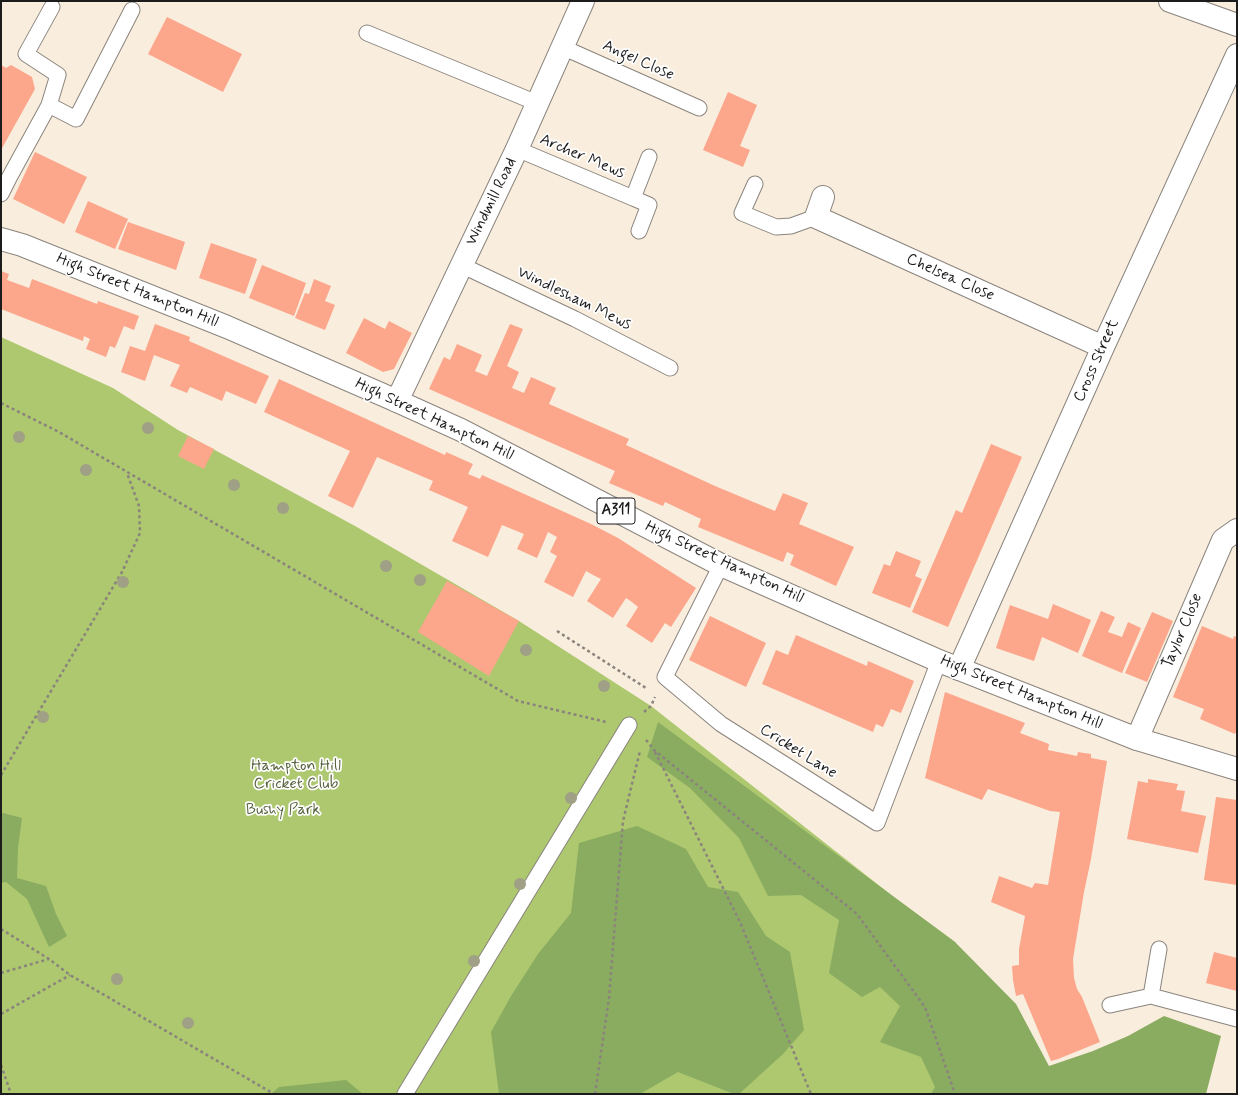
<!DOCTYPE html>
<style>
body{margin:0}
#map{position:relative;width:1238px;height:1095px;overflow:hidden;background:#f9edde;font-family:Mynerve,sans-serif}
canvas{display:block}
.frame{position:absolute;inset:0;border:2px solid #1c1c1c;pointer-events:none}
</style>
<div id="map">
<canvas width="1238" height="1095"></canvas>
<div class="frame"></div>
</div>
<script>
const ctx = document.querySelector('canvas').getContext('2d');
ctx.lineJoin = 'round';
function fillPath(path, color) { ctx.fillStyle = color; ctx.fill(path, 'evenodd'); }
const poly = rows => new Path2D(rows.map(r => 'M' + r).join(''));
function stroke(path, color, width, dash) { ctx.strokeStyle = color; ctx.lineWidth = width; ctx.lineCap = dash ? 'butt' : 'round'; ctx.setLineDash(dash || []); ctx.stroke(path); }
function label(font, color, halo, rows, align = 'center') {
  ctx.font = font + ' Mynerve,sans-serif'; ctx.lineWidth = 3.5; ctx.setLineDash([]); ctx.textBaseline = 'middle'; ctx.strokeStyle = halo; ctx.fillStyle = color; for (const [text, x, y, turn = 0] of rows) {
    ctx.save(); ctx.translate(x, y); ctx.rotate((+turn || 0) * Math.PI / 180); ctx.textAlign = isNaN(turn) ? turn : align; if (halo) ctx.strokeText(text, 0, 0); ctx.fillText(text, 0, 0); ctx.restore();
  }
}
const green = poly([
 [1,337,113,388,178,430,355,526,519,621,651,706,895,898,955,942,1052,1094,1,1094]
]);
const forest = poly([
 [658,722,955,942,1016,1004,1049,1066,1093,1051,1128,1036,1164,1016,1221,1036,1206,1094,931,1094,935,1087,921,1057,880,1042,900,1006,880,987,862,997,829,973,839,920,801,895,768,896,739,838,690,788,647,757],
 [3,813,22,818,18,848,17,878,46,886,56,914,67,936,49,947,27,899,6,882,1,883,1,814],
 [637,826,686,849,708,887,738,892,766,936,790,952,804,1030,783,1054,739,1094,734,1094,678,1072,640,1094,499,1094,491,1032,511,996,538,954,571,913,579,843],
 [346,1080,363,1094,271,1094,279,1087]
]);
const building = poly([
 [167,17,242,54,223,92,148,54],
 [1,65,6,68,11,65,32,77,35,89,1,150],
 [728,92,757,105,740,146,750,150,743,167,703,150],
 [35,152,87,177,64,224,13,199],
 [88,201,128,219,115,249,75,232],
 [128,222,185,242,176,270,118,249],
 [211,243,257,259,245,294,199,278],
 [262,265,306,283,294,316,249,298],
 [1,271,9,274,7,280,29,288,32,279,97,304,98,301,139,316,134,330,124,326,115,348,110,346,106,357,86,349,90,339,84,336,83,341,1,309],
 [314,279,331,286,325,301,335,305,325,330,295,318,305,293,309,294],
 [364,318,385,329,389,321,412,333,394,369,383,372,346,353],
 [155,324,190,337,189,341,269,376,256,404,226,391,222,401,190,387,187,393,170,386,180,365,154,355,145,381,121,372,130,346,145,351],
 [510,324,523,329,507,366,519,372,512,388,524,393,531,377,556,388,549,404,629,439,626,445,715,486,775,511,783,493,808,503,799,524,854,547,836,586,790,565,794,555,787,552,783,562,698,527,701,519,665,502,663,506,609,483,615,471,429,389,444,357,450,360,457,344,482,355,475,371,487,376],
 [279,379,445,455,446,452,473,464,468,474,480,479,482,475,591,524,618,538,696,588,671,627,665,623,652,643,626,626,638,607,632,602,626,598,613,618,587,601,601,579,593,575,586,571,573,597,544,582,557,556,550,552,557,537,548,532,537,558,517,549,524,534,502,525,488,557,452,541,468,507,429,490,433,481,377,457,353,508,328,496,350,451,264,412],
 [188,436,214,449,204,469,178,456],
 [991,444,1022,457,948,627,912,612,956,510,962,513],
 [896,551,921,561,915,576,922,579,910,608,872,593,884,564,890,566],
 [447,581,519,621,489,676,418,632],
 [1053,604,1091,620,1078,653,1042,637,1034,661,996,648,1010,605,1048,619],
 [1101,611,1115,617,1108,632,1122,637,1128,622,1141,628,1122,673,1082,656],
 [1152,612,1173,621,1147,682,1125,673],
 [710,616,766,643,746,687,689,660],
 [1202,626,1233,639,1234,636,1237,637,1237,729,1235,734,1200,719,1204,709,1173,697],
 [796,635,867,666,868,661,914,681,901,713,891,709,883,727,876,724,873,732,762,684,776,650,788,655],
 [945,692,1025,723,1020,733,1049,744,1048,750,1077,756,1078,752,1084,753,1091,754,1091,758,1107,761,1091,859,1084,892,1073,959,1074,978,1077,989,1082,997,1100,1042,1058,1059,1051,1061,1023,994,1016,996,1013,980,1012,966,1019,965,1019,949,1025,916,991,902,999,876,1032,888,1035,883,1048,885,1060,812,1050,811,988,789,982,800,925,778],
 [1148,779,1178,784,1176,790,1185,791,1181,811,1206,816,1198,853,1127,839,1138,781,1148,783],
 [1216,797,1237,800,1237,885,1204,880],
 [1214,952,1237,958,1237,991,1206,983]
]);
const path = poly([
 [1,403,59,432,518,701,606,722],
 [557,631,646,688],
 [644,712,651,706,655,697],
 [646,740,654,750,857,914,925,1007,955,1094],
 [655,752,740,922,811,1094],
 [1,775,122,572,140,533,139,506,127,473],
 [1,929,49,959,70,975,274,1094],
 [1,973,49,959],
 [1,1014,70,975],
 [1,1065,11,1094],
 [595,1094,609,998,623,821,640,751]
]);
const service = poly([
 [367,33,537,103],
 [562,47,699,108],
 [49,105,58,75,26,54,52,7],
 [517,149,633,198],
 [755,184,742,213,776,227,791,226,816,217],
 [1,194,9,178,49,105,76,119,132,10],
 [639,231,649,205,633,198,649,157],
 [461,265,575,319,670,368],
 [721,565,665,677,721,724,877,823,939,661],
 [1151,996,1159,949],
 [1110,1005,1151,996,1237,1019],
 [405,1094,629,725]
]);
const minor = poly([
 [1170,1,1237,25],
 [823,197,816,217,1103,347],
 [397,401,517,149,583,1],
 [959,669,1103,347,1237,55],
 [1137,739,1223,540,1237,530]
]);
const primary = poly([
 [1,239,22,245,227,327,397,401,461,430,721,565,939,661,1137,739,1237,769]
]);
const trees = [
 [148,428],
 [19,437],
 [86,470],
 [234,485],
 [283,508],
 [386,566],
 [420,580],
 [123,582],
 [526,650],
 [604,686],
 [43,717],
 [571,798],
 [520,884],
 [474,961],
 [117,979],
 [188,1023]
];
const shields = [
 [616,511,38]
];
const shieldNames = [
 ["A311",616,511]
];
const streetNames = [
 ["Angel Close",638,61,24],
 ["Archer Mews",582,157,23],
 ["Windmill Road",492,202,-64],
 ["Chelsea Close",950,278,24],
 ["High Street Hampton Hill",137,291,22],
 ["Windlesham Mews",574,299,26],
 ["Cross Street",1097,361,-66],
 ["High Street Hampton Hill",434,420,25],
 ["High Street Hampton Hill",724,563,25],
 ["Taylor Close",1183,631,-67],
 ["High Street Hampton Hill",1021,693,22],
 ["Cricket Lane",798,752,32]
];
const parkNames = [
 ["Hampton Hill",296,767],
 ["Cricket Club",296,785],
 ["Bushy Park",283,811]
];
fillPath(green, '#adc86e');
fillPath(forest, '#8aac61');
fillPath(building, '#fca68b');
stroke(service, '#8a847d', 17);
stroke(minor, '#8a847d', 24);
stroke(primary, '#8a847d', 24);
stroke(path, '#8a847d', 2.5, [3, 3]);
stroke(service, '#fff', 15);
stroke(minor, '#fff', 22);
stroke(primary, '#fff', 22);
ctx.fillStyle = '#9fa085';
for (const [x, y] of trees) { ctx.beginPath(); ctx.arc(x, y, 6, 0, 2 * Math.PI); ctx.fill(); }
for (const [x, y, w] of shields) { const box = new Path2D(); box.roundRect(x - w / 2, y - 13, w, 26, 3); ctx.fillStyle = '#fff'; ctx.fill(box); stroke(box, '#1c1c1c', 1); }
label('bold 15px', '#1c1c1c', null, shieldNames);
label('16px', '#1c1c1c', '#fff', streetNames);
label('16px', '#56613d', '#fff', parkNames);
</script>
